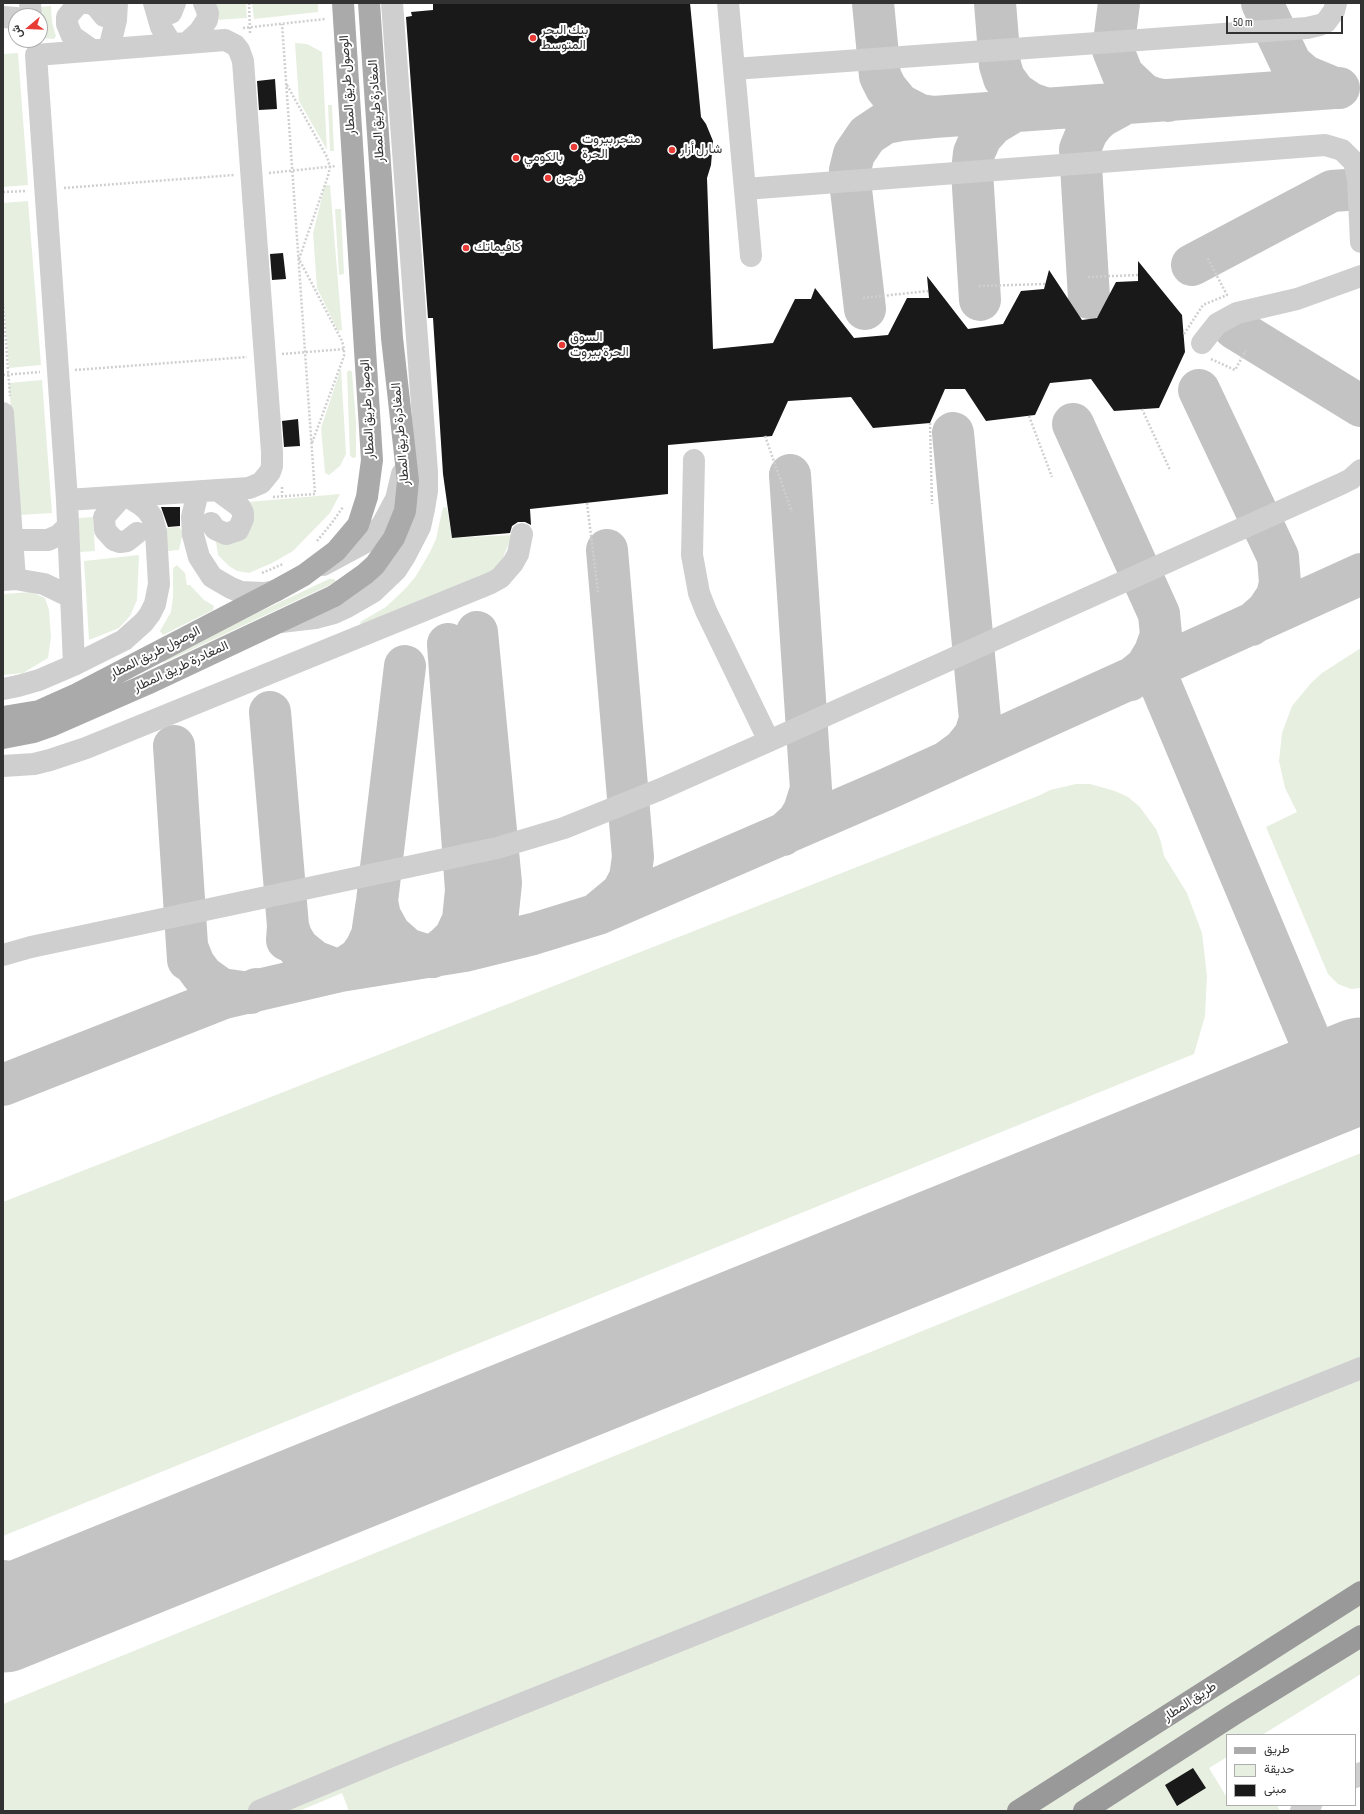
<!DOCTYPE html>
<meta charset="utf-8">
<style>
body{margin:0}
#map{position:relative;width:1364px;height:1814px;overflow:hidden;background:#fff;font-family:"Sofia Sans Condensed",Vazirmatn,sans-serif}
canvas{display:block}
.frame{position:absolute;inset:0;border:4px solid #323232;pointer-events:none}
.legend{position:absolute;left:1226px;top:1734px;width:130px;height:72px;box-sizing:border-box;background:#fff;border:1px solid #adadad;margin:0;padding:5px 7px;list-style:none;font-size:12px;color:#323232}
.legend li{display:flex;align-items:center;gap:8px;height:20px}
.legend b{width:20px;border:1px solid #adadad}
.north{position:absolute;left:8px;top:8px;width:40px;height:40px;box-sizing:border-box;background:#fff;border:1px solid #adadad;border-radius:50%;rotate:251deg;font-size:11px;font-weight:700;line-height:16px;text-align:center;color:#323232}
.north::after{content:'';display:block;margin:auto;width:14px;height:18px;background:#e83b36;clip-path:polygon(50% 0,100% 100%,50% 72%,0 100%)}
.scale{position:absolute;left:1226px;top:16px;width:117px;height:18px;box-sizing:border-box;border:2px solid #323232;border-top:0;padding-left:5px;font-size:12px;line-height:14px;white-space:nowrap;color:#323232;-webkit-text-stroke:3px #fff;paint-order:stroke}
</style>
<div id="map">
<canvas width="1364" height="1814"></canvas>
<div class="frame"></div>
<ul class="legend">
<li><b style="height:5px;background:#aaa"></b>طريق</li>
<li><b style="height:11px;background:#e7efe1"></b>حديقة</li>
<li><b style="height:11px;background:#191919"></b>مبنى</li>
</ul>
<div class="north">ش</div>
<div class="scale">50 m</div>
</div>
<script>
const ctx = document.querySelector('canvas').getContext('2d');
ctx.lineJoin = 'round';
function fillPath(path, color) { ctx.fillStyle = color; ctx.fill(path, 'evenodd'); }
const poly = rows => new Path2D(rows.map(r => 'M' + r).join(''));
function stroke(path, color, width, dash) { ctx.strokeStyle = color; ctx.lineWidth = width; ctx.lineCap = dash ? 'butt' : 'round'; ctx.setLineDash(dash || []); ctx.stroke(path); }
function label(font, color, halo, rows, align = 'center') {
  ctx.font = font + ' "Sofia Sans Condensed",Vazirmatn,sans-serif'; ctx.lineWidth = 4; ctx.setLineDash([]); ctx.textBaseline = 'middle'; ctx.strokeStyle = halo; ctx.fillStyle = color; for (const [text, x, y, turn = 0] of rows) {
    ctx.save(); ctx.translate(x, y); ctx.rotate((+turn || 0) * Math.PI / 180); ctx.textAlign = isNaN(turn) ? turn : align; if (halo) ctx.strokeText(text, 0, 0); ctx.fillText(text, 0, 0); ctx.restore();
  }
}
const green = poly([
 [209,3,246,3,247,18,214,20],
 [252,3,318,3,318,12,254,19],
 [51,6,52,22,56,36,54,39,43,38,41,7],
 [295,43,307,44,322,52,327,150,299,101],
 [18,53,28,185,3,187,3,54],
 [328,105,332,105,334,151,330,151],
 [325,185,330,185,342,330,338,331,317,288,313,233],
 [28,201,41,365,9,368,3,291,3,203],
 [335,209,341,209,344,274,339,275],
 [341,368,346,454,340,466,329,475,325,473,321,428],
 [350,370,352,372,356,422,356,457,353,458,350,456,347,372],
 [42,380,52,513,19,515,9,383],
 [340,494,330,513,293,551,272,563,249,573,237,571,229,566,218,555,216,542,226,543,248,502],
 [443,507,447,508,452,538,512,535,503,558,483,581,363,629,360,622,386,607,406,588,416,576,430,552,436,539],
 [93,517,95,551,80,552,78,518],
 [179,527,183,532,179,550,168,551,160,528],
 [139,555,137,600,130,616,119,628,89,640,84,561],
 [177,565,185,573,187,585,190,585,204,600,211,604,214,606,213,610,163,635,160,631,171,612,173,597,173,568],
 [329,579,334,579,336,582,163,663,165,659,242,620],
 [31,592,45,598,49,610,51,637,48,658,23,673,3,675,3,594],
 [1361,648,1361,988,1351,989,1338,984,1328,974,1266,827,1297,812,1285,788,1279,761,1282,733,1292,706,1311,683,1322,673],
 [1076,784,1090,784,1115,791,1128,797,1139,806,1156,829,1161,842,1164,856,1187,893,1202,933,1207,976,1205,1016,1194,1054,3,1536,3,1202,1038,796,1050,790],
 [1361,1153,1361,1674,1262,1735,1227,1735,1227,1757,1209,1768,1226,1796,1227,1795,1227,1805,1277,1805,1280,1811,349,1811,342,1793,299,1811,3,1811,3,1704]
]);
const taxiway = poly([
 [873,3,880,76,886,88,899,104,920,115,934,117],
 [995,3,1000,65,1004,78,1015,93,1030,103,1047,109],
 [1119,3,1113,50,1123,75,1143,94,1153,98,1168,101],
 [1262,3,1291,64,1305,76,1334,88,1339,88],
 [1192,265,1332,191,1361,189],
 [1089,298,1080,149,1087,132,1094,123,1102,116,1124,104],
 [980,300,972,171,974,153,981,137,993,124,1013,112],
 [865,309,850,181,850,170,854,154,867,135,885,123,901,120,934,117,1334,88],
 [1234,328,1361,406],
 [1199,390,1278,557,1280,583,1277,596,1267,611,1251,625],
 [1073,424,1159,614,1161,635,1155,652,1146,667,1130,680],
 [1154,669,1328,1083],
 [270,712,288,926,287,940],
 [174,746,188,960],
 [948,761,963,750,975,735,980,719,953,433],
 [783,835,798,821,804,811,811,789,790,475],
 [377,901,380,916,390,934,407,949,432,957,445,947,455,937,463,920,466,890,448,644],
 [598,913,622,893,630,878,633,857,607,550],
 [288,926,291,936,298,948,314,961,340,971,359,958,366,948,372,935,377,901,405,666],
 [188,949,194,964,203,976,221,989,250,993,256,989],
 [464,951,484,937,493,926,498,912,501,883,477,632],
 [3,1085,224,998,340,971,464,951,533,934,598,914,887,789,1361,574],
 [3,1581,49,1589,77,1587,111,1576]
]);
const runway = poly([
 [3,1620,1361,1070]
]);
const building = poly([
 [433,3,690,3,701,117,706,124,713,141,711,165,707,178,713,349,773,343,795,299,811,299,815,288,854,338,888,335,907,298,929,298,927,276,968,329,1003,324,1021,291,1044,289,1049,270,1082,320,1097,318,1116,282,1138,281,1138,261,1182,315,1185,352,1159,408,1114,411,1091,379,1050,383,1035,415,986,421,965,389,945,389,930,423,873,428,851,397,788,401,772,436,668,445,668,494,530,509,531,525,525,522,518,522,512,526,510,533,452,538,443,474,433,318,428,318,406,17,412,16,411,12,433,10],
 [275,79,277,109,259,110,257,81],
 [283,253,286,279,272,280,270,254],
 [298,419,300,446,284,447,282,421],
 [161,507,180,507,180,526,168,527],
 [1193,1768,1206,1788,1177,1806,1165,1785]
]);
const path = poly([
 [249,3,250,33],
 [243,28,325,19],
 [287,85,327,157,330,167,328,176,299,259,342,341,344,349,344,356,312,443],
 [269,173,336,166],
 [64,188,234,175],
 [3,192,27,191],
 [1088,277,1138,275],
 [979,286,1045,284],
 [863,298,928,291],
 [3,303,10,396],
 [1184,334,1203,305,1227,295,1207,257],
 [282,354,345,349],
 [1211,359,1235,370,1246,350],
 [75,370,247,357],
 [3,375,40,372],
 [1142,409,1170,470],
 [1029,416,1052,477],
 [930,423,932,504],
 [765,436,792,512],
 [282,487,282,496],
 [273,497,315,494,282,24],
 [587,503,598,592],
 [317,541,331,524,343,507],
 [262,573,283,564]
]);
const minor = poly([
 [30,3,31,16],
 [154,3,161,27,171,43],
 [728,3,751,256],
 [171,13,175,3],
 [3,17,16,18],
 [225,40,235,45,239,50,243,61,272,452,272,466,270,472,261,483,249,488,67,500,36,55,225,40],
 [188,42,199,32,207,20,208,13,204,3],
 [109,49,116,20,117,3],
 [92,50,72,36,67,24,67,17,76,6,82,3,89,3,96,6,104,16],
 [734,69,1307,28,1320,25,1326,22,1334,11,1336,3],
 [745,189,1325,145,1342,150,1354,162,1358,179,1361,242],
 [1202,343,1217,324,1237,313,1297,299,1361,276],
 [3,413,15,579,3,580],
 [694,460,692,555,699,593,706,611,769,741],
 [198,492,192,517,193,535,199,557,212,577,231,588,241,592,264,593,275,591],
 [122,497,104,517,105,530,114,540,120,542,127,541,137,533],
 [67,500,74,665],
 [211,523,215,529,226,534,238,530,243,519,243,513,240,507,217,490],
 [12,540,48,540,59,535,68,526],
 [323,565,364,543,382,525,396,499,402,474],
 [15,579,44,584,71,597],
 [281,622,315,618,334,613,347,607,373,592,396,570,405,556,420,527,424,509,427,491,427,472,392,3],
 [3,689,18,686,39,680,74,665,124,640,144,622,150,614,155,604,159,584,156,532,152,517,147,510,141,505,127,496],
 [3,766,34,764,50,760,86,748,491,583,500,578,513,563,518,554,522,534],
 [3,955,31,947,497,848,564,828,661,789,769,741,1341,484,1351,479,1361,470],
 [1355,1777,1361,1773],
 [259,1811,386,1758,1361,1368],
 [1301,1811,1311,1805]
]);
const major = poly([
 [3,717,39,711,77,694,275,591,304,575,336,551,358,525,367,497,372,460,343,3],
 [3,738,34,732,51,726,147,684,334,596]
]);
const highway = poly([
 [1018,1811,1361,1592],
 [1084,1811,1236,1713,1361,1636]
]);
const majorBridge = poly([
 [334,596,365,574,375,565,394,538,405,511,408,481,392,338,369,3]
]);
const markers = [
 [533,38,4,"#e83b36"],
 [574,147,4,"#e83b36"],
 [672,150,4,"#e83b36"],
 [516,158,4,"#e83b36"],
 [548,178,4,"#e83b36"],
 [466,248,4,"#e83b36"],
 [562,345,4,"#e83b36"]
];
const poiNames = [
 ["بنك البحر",541,31],
 ["المتوسط",541,46],
 ["متجر بيروت",582,140],
 ["الحرة",582,155],
 ["شارل أزار",680,150],
 ["بالكومي",524,158],
 ["فرجن",556,178],
 ["كافيماتك",474,248],
 ["السوق",570,338],
 ["الحرة بيروت",570,353]
];
const streetNames = [
 ["الوصول طريق المطار",348,85,-94],
 ["المغادرة طريق المطار",377,111,-94],
 ["الوصول طريق المطار",368,409,-93],
 ["المغادرة طريق المطار",401,434,-95],
 ["الوصول طريق المطار",155,653,-27],
 ["المغادرة طريق المطار",181,667,-25],
 ["طريق المطار",1190,1702,-33]
];
fillPath(green, '#e7efe1');
stroke(taxiway, '#c3c3c3', 42);
stroke(runway, '#c3c3c3', 105);
fillPath(building, '#191919');
stroke(path, '#cfcfcf', 2.5, [2, 2]);
stroke(minor, '#cfcfcf', 22);
stroke(major, '#aaa', 22);
stroke(highway, '#999', 22);
stroke(majorBridge, '#aaa', 22);
for (const [x, y, r, color] of markers) { const dot = new Path2D(); dot.arc(x, y, r, 0, 2 * Math.PI); ctx.fillStyle = color; ctx.fill(dot); stroke(dot, '#fff', 1.5); }
label('13px', '#323232', '#fff', poiNames, 'left');
label('13px', '#323232', '#fff', streetNames);
</script>
